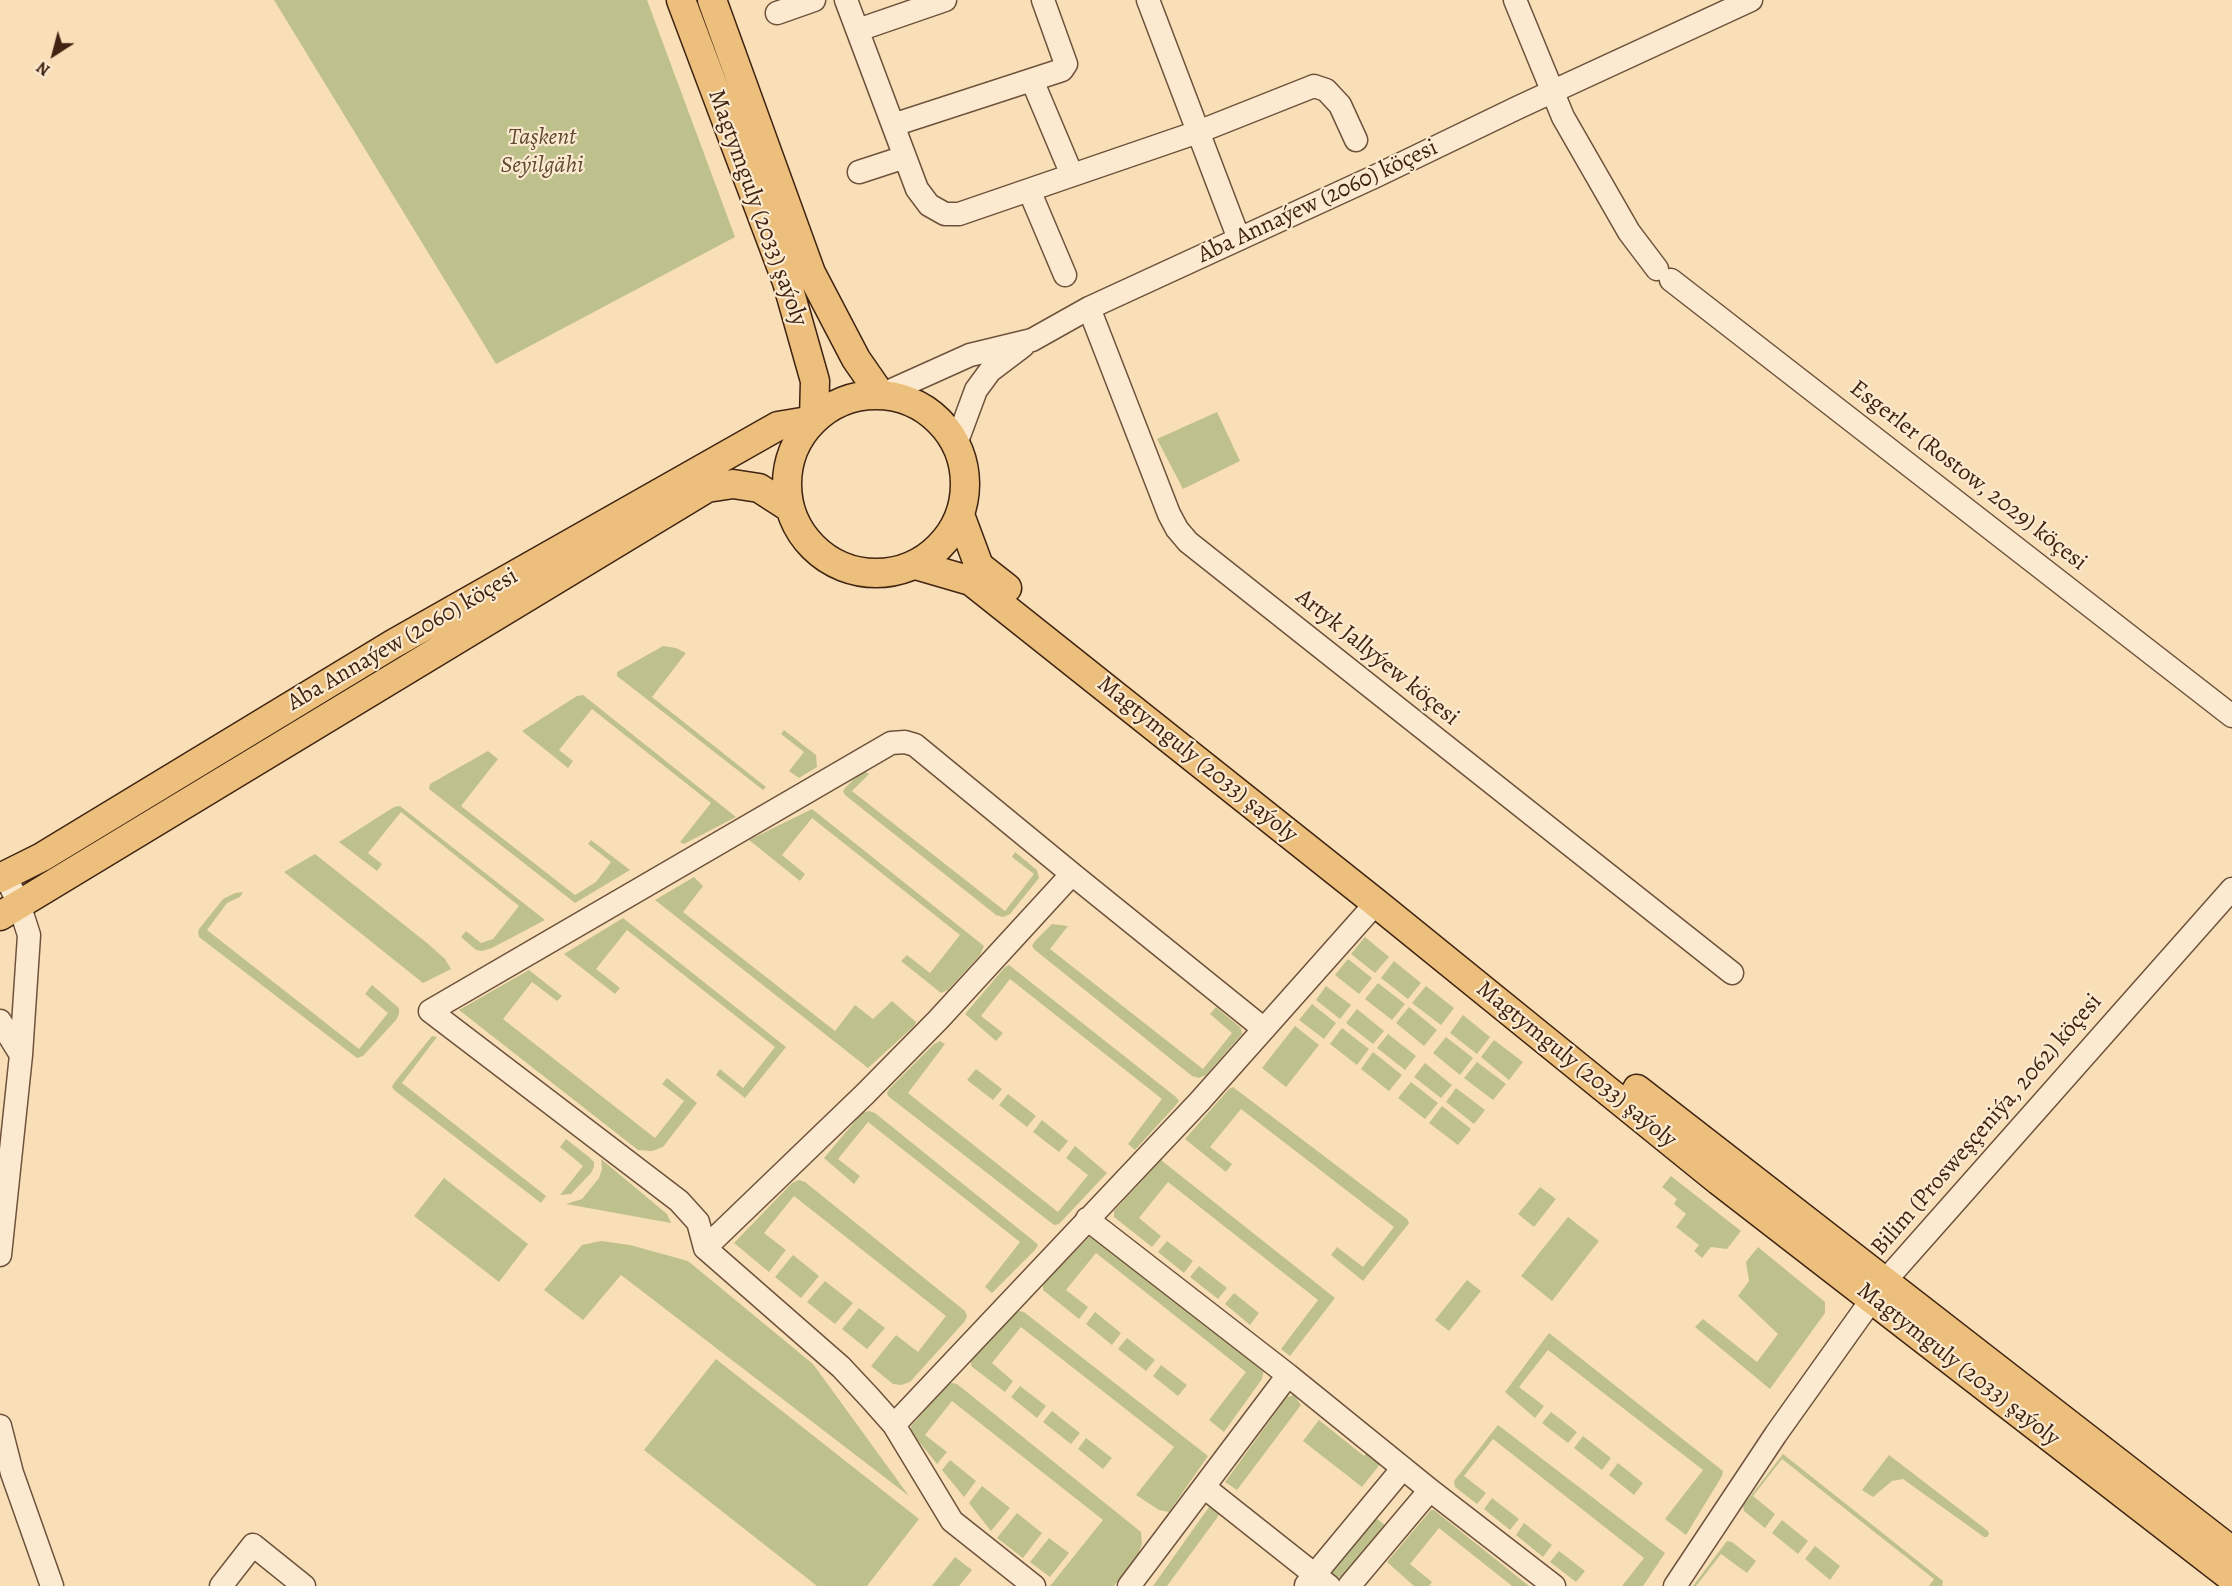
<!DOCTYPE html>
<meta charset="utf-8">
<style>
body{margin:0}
#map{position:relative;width:2232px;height:1586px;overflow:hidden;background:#f9dfb7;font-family:Alegreya,serif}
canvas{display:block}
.north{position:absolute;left:24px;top:24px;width:60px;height:60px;-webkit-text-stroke:4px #fbead0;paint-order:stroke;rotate:216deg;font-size:16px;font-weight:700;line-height:24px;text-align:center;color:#402312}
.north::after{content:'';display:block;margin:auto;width:21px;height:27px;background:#402312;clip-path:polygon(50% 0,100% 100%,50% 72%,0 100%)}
</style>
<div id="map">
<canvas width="2232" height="1586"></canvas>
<div class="north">N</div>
</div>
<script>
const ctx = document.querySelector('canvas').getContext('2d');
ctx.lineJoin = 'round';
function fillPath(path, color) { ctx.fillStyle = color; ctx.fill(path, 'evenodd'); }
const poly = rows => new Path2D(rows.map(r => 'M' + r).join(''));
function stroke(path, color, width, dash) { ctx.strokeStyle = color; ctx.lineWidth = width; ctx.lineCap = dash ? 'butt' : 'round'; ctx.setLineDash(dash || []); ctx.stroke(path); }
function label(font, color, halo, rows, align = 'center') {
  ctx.font = font + ' Alegreya,serif'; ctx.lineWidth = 4.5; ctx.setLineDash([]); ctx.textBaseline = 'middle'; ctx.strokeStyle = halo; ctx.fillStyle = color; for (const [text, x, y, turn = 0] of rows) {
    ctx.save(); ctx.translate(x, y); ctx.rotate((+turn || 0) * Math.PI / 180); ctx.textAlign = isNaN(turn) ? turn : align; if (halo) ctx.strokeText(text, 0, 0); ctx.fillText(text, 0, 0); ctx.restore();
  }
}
const green = poly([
 [274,0,647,0,735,237,496,364],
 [1217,412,1240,461,1183,489,1157,439],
 [663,646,676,648,686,653,652,697,766,787,763,790,617,676,617,672],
 [583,695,736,817,684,844,680,842,711,803,592,709,559,750,573,761,568,768,522,731,577,696],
 [784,730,816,755,817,767,799,778,789,771,804,752,781,734],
 [488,751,498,759,461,806,575,895,596,882,611,862,588,844,591,840,630,870,575,903,429,789,430,784],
 [863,770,869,774,852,791,1005,911,1034,874,1012,857,1015,852,1037,870,1039,878,1010,914,1003,917,996,915,845,795,843,791,846,787],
 [400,806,545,920,492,948,482,951,476,950,461,937,466,931,481,943,493,939,519,906,401,812,368,853,382,864,377,871,339,842,394,807],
 [812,809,984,946,980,955,948,990,941,993,901,961,907,955,930,973,960,935,812,818,782,855,805,874,800,881,749,840],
 [315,854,427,943,445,959,451,969,423,983,284,872],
 [694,877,703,886,683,912,835,1031,855,1005,873,1019,892,1001,916,1022,914,1026,868,1068,655,900],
 [243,892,240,897,227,903,207,930,359,1049,388,1013,365,994,372,985,399,1008,399,1014,396,1020,363,1056,357,1058,199,937,198,933,199,929,223,899,235,893],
 [623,918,786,1047,745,1098,716,1075,720,1069,743,1088,775,1047,627,930,596,969,620,988,615,994,564,954],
 [1052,924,1068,926,1050,949,1203,1069,1232,1033,1210,1014,1216,1007,1241,1028,1242,1034,1206,1075,1199,1078,1192,1076,1035,950,1032,946,1035,941],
 [1365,937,1389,957,1375,973,1351,954],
 [1348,959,1372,978,1359,994,1335,975],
 [1394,961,1421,983,1408,999,1381,978],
 [1009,965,1176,1097,1179,1101,1176,1105,1135,1150,1128,1144,1162,1099,1010,979,981,1016,1003,1033,996,1041,965,1014,1005,967],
 [529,970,562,996,557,1001,532,982,503,1019,655,1138,684,1101,662,1084,667,1078,697,1103,663,1147,652,1151,638,1150,459,1010],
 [1378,983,1405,1004,1392,1020,1365,999],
 [1326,986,1351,1005,1340,1019,1316,1000],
 [1426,986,1454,1008,1441,1025,1412,1003],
 [1312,1004,1336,1023,1324,1039,1299,1020],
 [1409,1007,1437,1030,1424,1046,1396,1023],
 [1357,1009,1384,1031,1373,1044,1346,1023],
 [1463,1015,1490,1037,1477,1054,1450,1033],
 [1295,1026,1319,1045,1286,1087,1262,1068],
 [1342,1028,1369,1049,1357,1065,1330,1044],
 [1388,1034,1416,1056,1405,1070,1377,1048],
 [432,1036,437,1037,402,1083,546,1196,541,1203,394,1090,392,1087,394,1083],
 [1446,1037,1473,1058,1460,1075,1433,1053],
 [1494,1040,1523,1062,1509,1080,1481,1057],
 [940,1041,945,1044,908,1093,1058,1212,1088,1175,1066,1158,1075,1146,1107,1173,1059,1224,1054,1225,888,1096,887,1093,889,1089,934,1044],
 [1373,1052,1402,1075,1389,1091,1361,1069],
 [1477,1062,1506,1084,1493,1100,1464,1078],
 [1425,1063,1452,1085,1441,1098,1414,1077],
 [976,1069,1002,1089,993,1100,967,1080],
 [1411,1082,1438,1103,1425,1119,1398,1098],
 [1233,1087,1407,1219,1409,1223,1406,1227,1363,1281,1331,1255,1337,1247,1363,1267,1394,1227,1241,1109,1210,1147,1232,1164,1226,1172,1185,1139,1229,1089],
 [1456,1088,1485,1110,1474,1124,1446,1102],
 [1008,1094,1036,1116,1027,1127,999,1105],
 [1442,1106,1471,1129,1458,1145,1429,1123],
 [869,1111,875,1113,1035,1242,1038,1245,1035,1250,992,1293,985,1287,1020,1242,868,1122,838,1159,860,1176,854,1184,824,1158,862,1113],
 [1042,1120,1068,1141,1059,1152,1033,1132],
 [566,1139,589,1157,594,1162,594,1167,591,1173,571,1194,560,1195,583,1166,560,1147],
 [601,1159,667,1214,671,1223,566,1204,582,1199,599,1178,602,1169],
 [1161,1160,1335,1298,1290,1356,1281,1349,1318,1300,1168,1182,1139,1218,1161,1236,1152,1247,1114,1217,1114,1211],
 [1671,1176,1741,1231,1727,1249,1711,1247,1702,1258,1694,1251,1699,1245,1676,1227,1686,1214,1674,1204,1677,1199,1662,1187],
 [444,1178,528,1244,499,1282,414,1216],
 [799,1180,805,1182,965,1311,967,1316,965,1321,910,1382,901,1385,893,1384,871,1366,896,1335,918,1352,946,1316,794,1196,764,1233,786,1250,769,1272,734,1243,792,1183],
 [1540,1187,1556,1199,1534,1227,1518,1214],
 [1568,1217,1599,1241,1552,1301,1521,1276],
 [1092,1234,1264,1370,1262,1379,1224,1432,1209,1420,1246,1372,1096,1253,1066,1290,1088,1307,1079,1319,1043,1290,1043,1284],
 [601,1241,630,1245,688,1261,813,1364,909,1496,621,1275,583,1320,544,1290,582,1245],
 [1167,1241,1193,1261,1184,1273,1158,1252],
 [1758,1247,1825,1302,1825,1313,1770,1389,1695,1327,1703,1319,1757,1362,1778,1334,1738,1296,1749,1281,1746,1262],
 [793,1255,819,1276,801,1298,775,1277],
 [1199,1266,1227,1288,1218,1299,1190,1277],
 [1467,1280,1481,1291,1449,1331,1435,1320],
 [825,1281,853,1303,835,1324,807,1302],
 [1234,1293,1259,1313,1250,1325,1225,1304],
 [859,1308,885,1328,867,1349,842,1329],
 [1019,1311,1024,1312,1208,1456,1169,1512,1159,1510,1136,1495,1174,1447,1021,1327,992,1363,1013,1381,1005,1392,971,1366,971,1360,1015,1313],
 [1095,1312,1121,1333,1112,1345,1086,1324],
 [1549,1333,1723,1471,1722,1476,1686,1535,1665,1519,1703,1470,1548,1350,1519,1387,1544,1406,1535,1418,1505,1392],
 [1127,1338,1155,1360,1146,1371,1118,1349],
 [716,1359,919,1519,867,1586,817,1586,644,1450],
 [1161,1365,1187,1385,1178,1396,1153,1376],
 [952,1383,957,1384,1141,1532,1142,1544,1137,1557,1114,1586,1050,1586,1103,1520,952,1401,925,1435,947,1452,937,1464,911,1432,911,1426,948,1384],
 [1020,1386,1046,1406,1037,1418,1011,1397],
 [1294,1395,1301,1405,1237,1490,1225,1482,1287,1397],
 [1052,1411,1080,1433,1071,1444,1043,1422],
 [1551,1412,1577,1432,1568,1443,1542,1423],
 [1319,1420,1364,1456,1367,1452,1381,1463,1362,1487,1303,1441],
 [1498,1425,1665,1553,1643,1586,1622,1586,1644,1558,1493,1439,1464,1476,1486,1493,1477,1504,1455,1487,1454,1481],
 [1583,1436,1611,1458,1602,1470,1574,1448],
 [1086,1438,1112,1458,1103,1469,1078,1449],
 [1783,1454,1943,1581,1942,1586,1929,1586,1934,1579,1782,1459,1753,1496,1775,1514,1765,1528,1744,1511,1743,1506],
 [1889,1455,1988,1531,1989,1534,1987,1537,1984,1537,1903,1479,1892,1481,1873,1497,1862,1490],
 [950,1460,976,1481,964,1497,942,1470],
 [1618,1463,1643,1483,1634,1495,1609,1475],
 [982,1486,1010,1508,991,1531,969,1503],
 [1492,1498,1519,1519,1510,1530,1484,1509],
 [1209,1507,1217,1510,1219,1514,1217,1518,1167,1586,1153,1586],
 [1431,1510,1434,1510,1529,1586,1512,1586,1439,1528,1410,1564,1432,1582,1429,1586,1414,1586,1387,1562],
 [1017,1513,1042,1533,1023,1558,997,1538],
 [1377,1519,1385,1525,1343,1577,1334,1578,1331,1576,1328,1565,1360,1526],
 [1782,1520,1808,1541,1798,1554,1772,1533],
 [1524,1523,1552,1545,1543,1557,1516,1535],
 [1049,1538,1069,1553,1050,1577,1030,1562],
 [1727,1541,1732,1542,1756,1561,1747,1573,1721,1554,1696,1586,1693,1586],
 [1815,1546,1840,1566,1830,1580,1805,1559],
 [1559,1551,1585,1571,1576,1582,1550,1562],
 [955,1557,972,1570,959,1586,932,1586]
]);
const minor = poly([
 [846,0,917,189,929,205,945,214,959,214,1198,132,1314,86,1326,90,1340,105,1356,140],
 [1148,0,1239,239],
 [1515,0,1563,117,1629,232,1657,269],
 [777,13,814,0],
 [858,30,945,0],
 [1032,80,1072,175],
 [893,125,1062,70,1066,64,1043,0],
 [859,172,905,157],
 [1029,190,1065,275],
 [1671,280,2232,716],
 [1089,308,1169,514,1177,529,1188,542,1732,973],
 [881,395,970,355,1032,340,1089,308,1376,176,1519,107,1751,0],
 [956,444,976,390,990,371,1023,346],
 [0,1021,21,1055],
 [1087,1219,1288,1375,1129,1586],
 [705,1248,698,1222,679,1201,430,1011,891,743,905,742,915,745,1072,874],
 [705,1248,865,1094,938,1020,1072,874,1264,1029],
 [705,1248,841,1367,870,1398,894,1425,952,1521,1034,1586],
 [0,1255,21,1055,29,935,19,904,5,875],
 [1288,1375,1430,1490,1554,1586],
 [894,1425,1199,1102,1376,903],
 [0,1426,12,1473,52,1586],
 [1204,1487,1329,1586],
 [1306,1585,1403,1468],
 [221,1586,253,1545,304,1586],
 [1349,1586,1430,1490],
 [1675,1586,1776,1434,1885,1281,2232,889]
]);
const major = poly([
 [712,0,811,273,856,359,881,395],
 '787 484a89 89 0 1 1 178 0a89 89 0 1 1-178 0Z',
 [960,515,979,566,1007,588],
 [916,565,971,581,1376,903,1719,1181,2232,1578],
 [0,878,42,857,393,644,778,426,814,420,815,381,787,282,681,0],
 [0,916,707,488,733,484,759,488,790,508],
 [1637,1089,2232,1551]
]);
const parkNames = [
 ["Taşkent",542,138],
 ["Seýilgähi",542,166]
];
const streetNames = [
 ["Aba Annaýew (2060) köçesi",1318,202,-25],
 ["Magtymguly (2033) şaýoly",757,208,70],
 ["Esgerler (Rostow, 2029) köçesi",1968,476,38],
 ["Aba Annaýew (2060) köçesi",403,640,-30],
 ["Artyk Jallyýew köçesi",1377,658,39],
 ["Magtymguly (2033) şaýoly",1197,760,39],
 ["Magtymguly (2033) şaýoly",1576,1065,39],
 ["Bilim (Prosweşçeniýa, 2062) köçesi",1987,1125,-49],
 ["Magtymguly (2033) şaýoly",1958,1365,38]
];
fillPath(green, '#bfc18d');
stroke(minor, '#6e523b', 25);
stroke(major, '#402312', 31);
stroke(minor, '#fbead0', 22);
stroke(major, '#ecc07c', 28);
label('italic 24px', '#604a31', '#fbead0', parkNames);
label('24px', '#402312', '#fbead0', streetNames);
</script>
